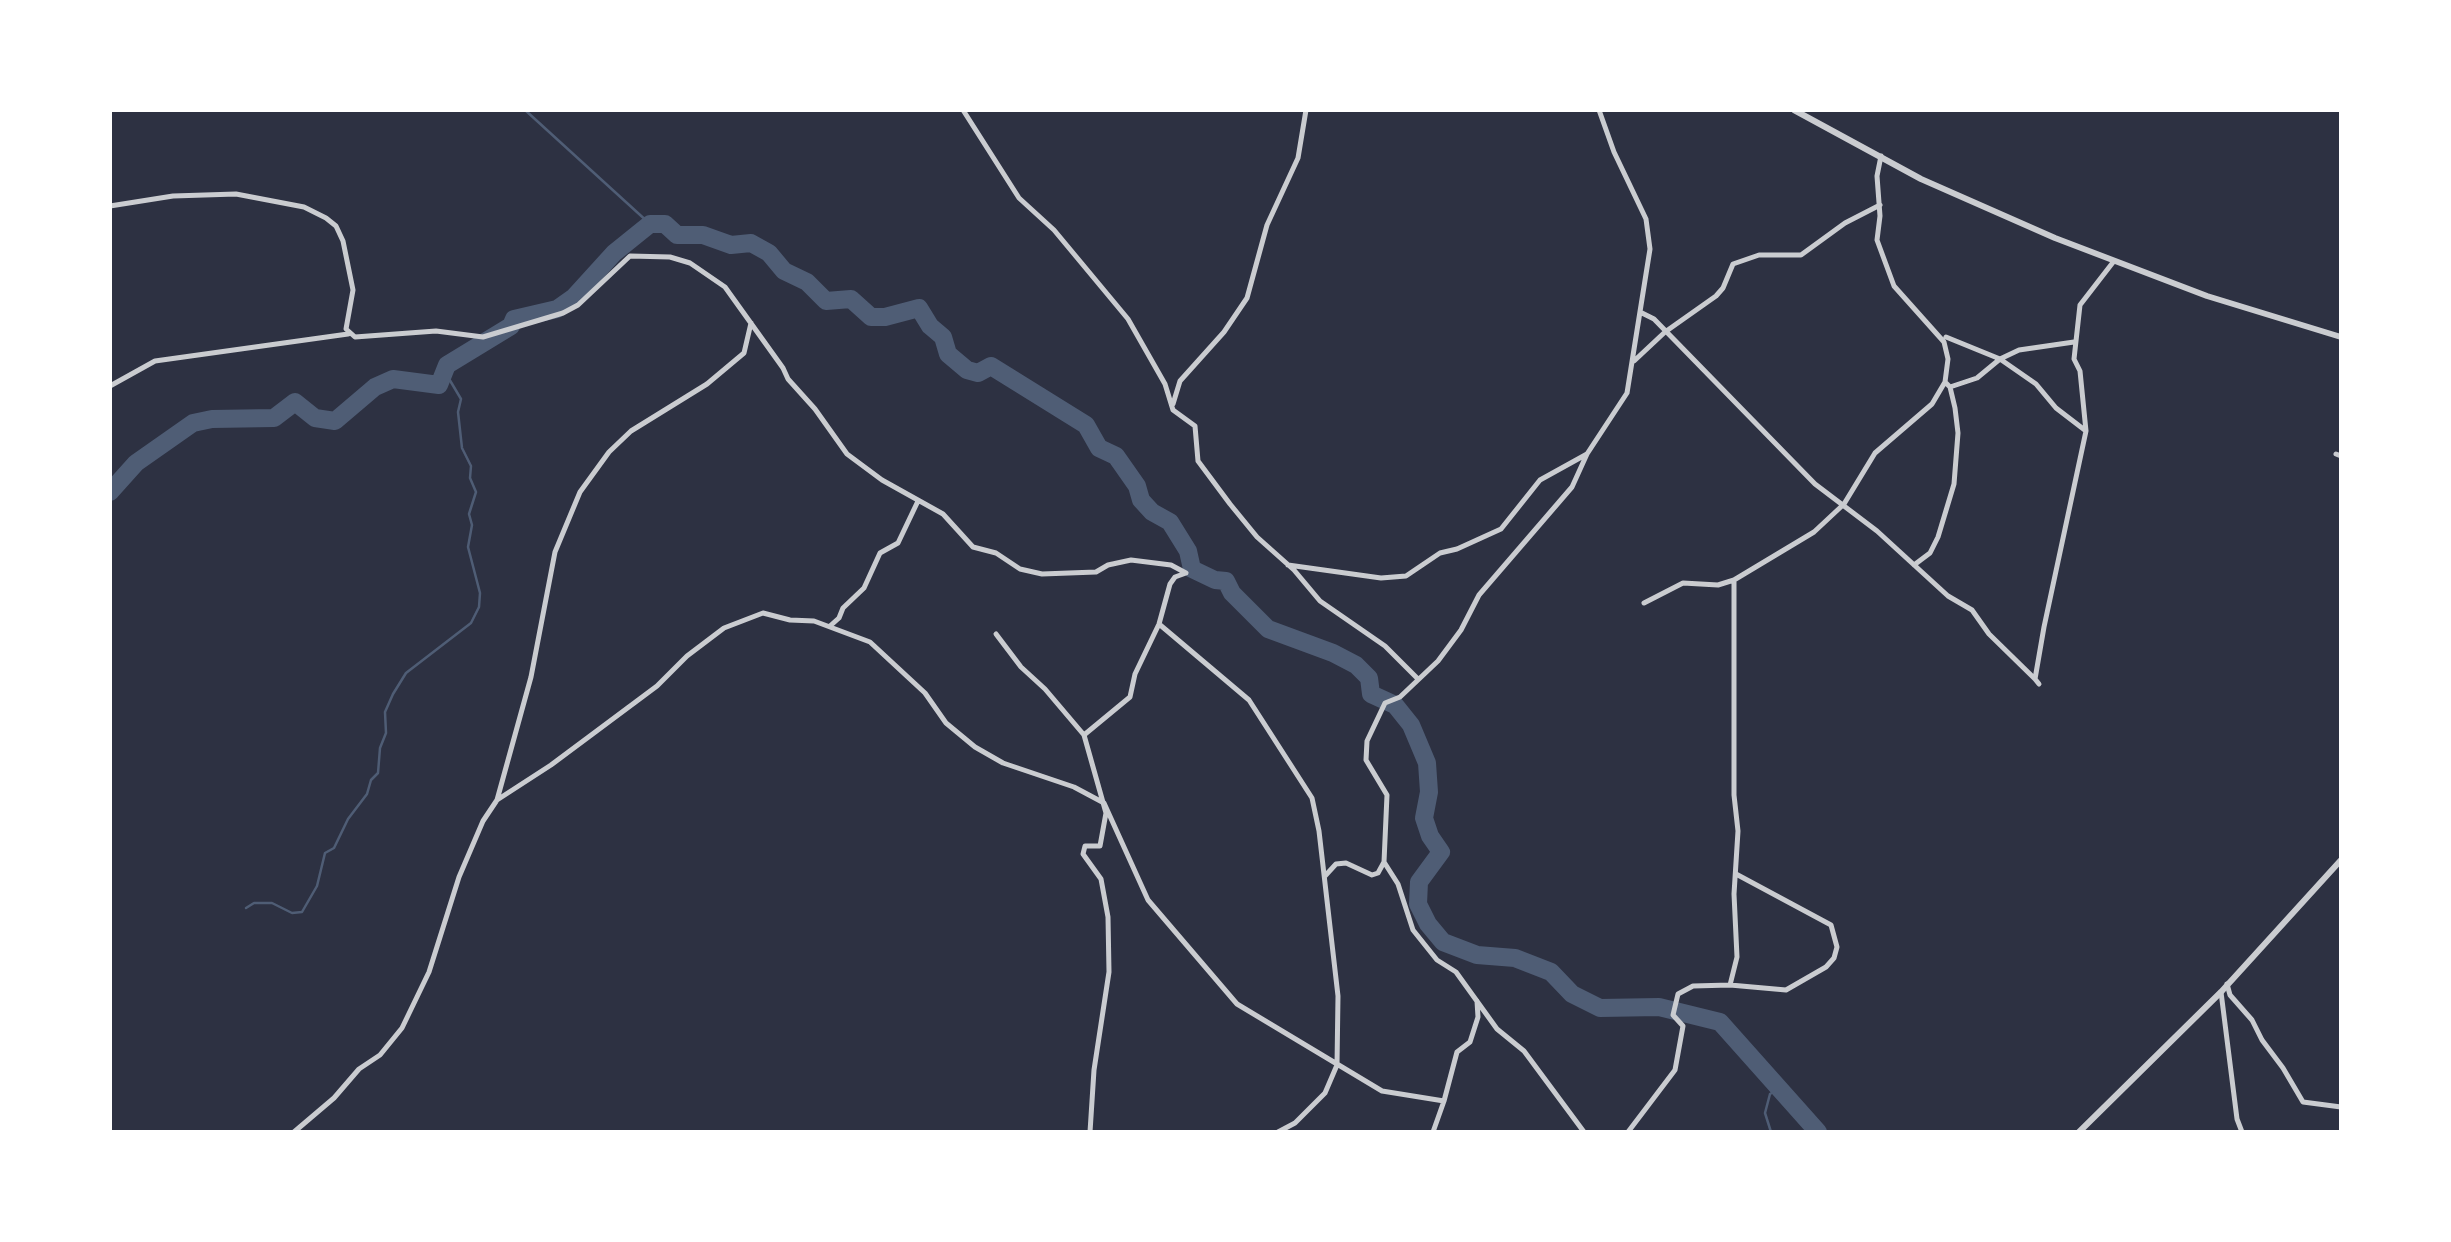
<!DOCTYPE html>
<style>
body{margin:0}
#map{position:relative;width:2451px;height:1242px;overflow:hidden;background:#2d3142;font-family:Manrope,sans-serif}
canvas{display:block}
.frame{position:absolute;inset:0;border:112px solid #fff;pointer-events:none}
</style>
<div id="map">
<canvas width="2451" height="1242"></canvas>
<div class="frame"></div>
</div>
<script>
const ctx = document.querySelector('canvas').getContext('2d');
ctx.lineJoin = 'round';
const poly = rows => new Path2D(rows.map(r => 'M' + r).join(''));
function stroke(path, color, width, dash) { ctx.strokeStyle = color; ctx.lineWidth = width; ctx.lineCap = dash ? 'butt' : 'round'; ctx.setLineDash(dash || []); ctx.stroke(path); }
const stream = poly([
 [525,110,650,224],
 [246,908,254,903,272,903,292,913,302,912,317,886,325,853,334,848,348,819,367,794,371,780,378,773,380,748,386,733,385,712,393,694,406,673,471,623,479,607,480,593,468,547,472,525,469,514,476,492,470,478,471,466,462,448,458,412,461,399,445,372],
 [1771,1132,1765,1113,1770,1094,1780,1088]
]);
const river = poly([
 [110,492,136,463,193,423,212,419,274,418,295,402,315,418,335,421,375,387,393,379,439,385,447,365,511,326,514,319,557,309,574,297,614,253,650,224,665,224,677,235,703,235,731,245,751,243,769,253,784,271,807,282,826,301,851,299,871,317,885,317,919,308,930,326,943,337,948,354,967,370,978,373,991,366,1086,425,1099,448,1116,456,1137,486,1141,500,1152,512,1170,522,1188,551,1192,569,1215,580,1226,581,1232,593,1268,629,1333,653,1356,665,1369,678,1371,694,1395,705,1411,725,1427,763,1429,792,1424,818,1430,836,1441,852,1419,882,1418,904,1428,924,1443,942,1477,955,1515,958,1551,972,1572,994,1600,1008,1659,1007,1720,1022,1818,1132]
]);
const minor = poly([
 [963,110,1019,198,1054,230,1128,319,1165,384,1173,410,1195,426,1198,461,1230,504,1257,537,1294,570,1320,601,1385,646,1418,679],
 [110,206,173,196,236,194,304,207,326,218,336,226,343,241,353,290,346,329,355,337,436,331,483,337,563,313,578,305,630,256,670,257,690,263,725,287,783,368,788,379,815,409,847,454,882,480,943,514,973,547,996,553,1020,569,1042,574,1096,572,1108,565,1131,560,1171,565,1186,573,1175,577,1170,584,1159,624,1135,674,1130,697,1084,735],
 [1642,313,1654,319,1815,484,1877,531,1948,596,1972,610,1989,634,2035,679],
 [1946,337,2000,359,1977,378,1950,387],
 [2074,342,2019,350,2000,359,2036,384,2056,408,2086,431],
 [1634,361,1665,332,1716,296,1723,288,1733,264,1759,255,1801,255,1845,223,1880,205],
 [110,386,155,361,348,334],
 [1173,404,1180,381,1224,332,1247,298,1267,225,1298,158,1306,110],
 [2336,454,2341,456],
 [1288,565,1381,578,1406,576,1440,553,1457,549,1501,529,1540,480,1587,454,1627,393,1650,249,1646,219,1614,152,1599,110],
 [1914,565,1930,553,1938,537,1954,484,1958,433,1955,408,1950,387,1945,382],
 [1644,603,1683,583,1718,585,1734,580,1814,532,1844,504,1875,453,1932,404,1945,382,1948,359,1944,342,1894,286,1877,240,1880,216,1877,176,1881,156],
 [1159,624,1249,700,1312,798,1319,831,1338,996,1337,1065,1325,1093,1295,1123,1278,1132],
 [830,626,839,618,843,608,864,588,880,553,898,543,918,501],
 [996,634,1021,667,1045,689,1084,735,1106,813,1100,846,1085,846,1083,854,1101,879,1108,917,1109,972,1094,1070,1090,1132],
 [2039,684,2035,679,2044,627,2086,431,2080,371,2074,359,2080,305,2114,261],
 [497,800,531,677,555,552,580,492,609,452,631,431,707,384,744,353,751,323],
 [1325,876,1336,864,1346,863,1372,875,1378,873,1384,862],
 [2227,984,2230,995,2252,1020,2262,1040,2283,1068,2303,1102,2341,1107],
 [1730,985,1786,990,1826,967,1834,958,1837,947,1831,925,1736,874],
 [2221,992,2237,1119,2242,1132],
 [294,1132,334,1098,359,1069,380,1055,402,1028,429,972,459,877,483,821,497,800,551,765,657,686,687,656,724,628,763,613,790,620,814,621,870,642,925,693,946,723,975,747,1003,763,1074,787,1104,803,1148,900,1237,1004,1382,1091,1444,1101,1457,1052,1470,1042,1478,1017,1477,1001],
 [1433,1132,1444,1101],
 [1584,1132,1524,1051,1497,1029,1456,972,1437,960,1413,930,1398,884,1384,862,1387,795,1366,760,1367,741,1385,703,1400,697,1438,661,1461,630,1479,595,1572,487,1587,454],
 [1628,1132,1675,1070,1683,1026,1673,1015,1678,994,1693,986,1730,985,1737,957,1734,894,1738,831,1734,795,1734,580]
]);
const tertiary = poly([
 [1794,110,1921,179,2055,238,2207,296,2341,337],
 [2079,1132,2221,992,2341,860]
]);
stroke(stream, '#4f5d75', 2.5);
stroke(river, '#4f5d75', 18);
stroke(minor, '#caccd0', 5);
stroke(tertiary, '#caccd0', 6);
</script>
